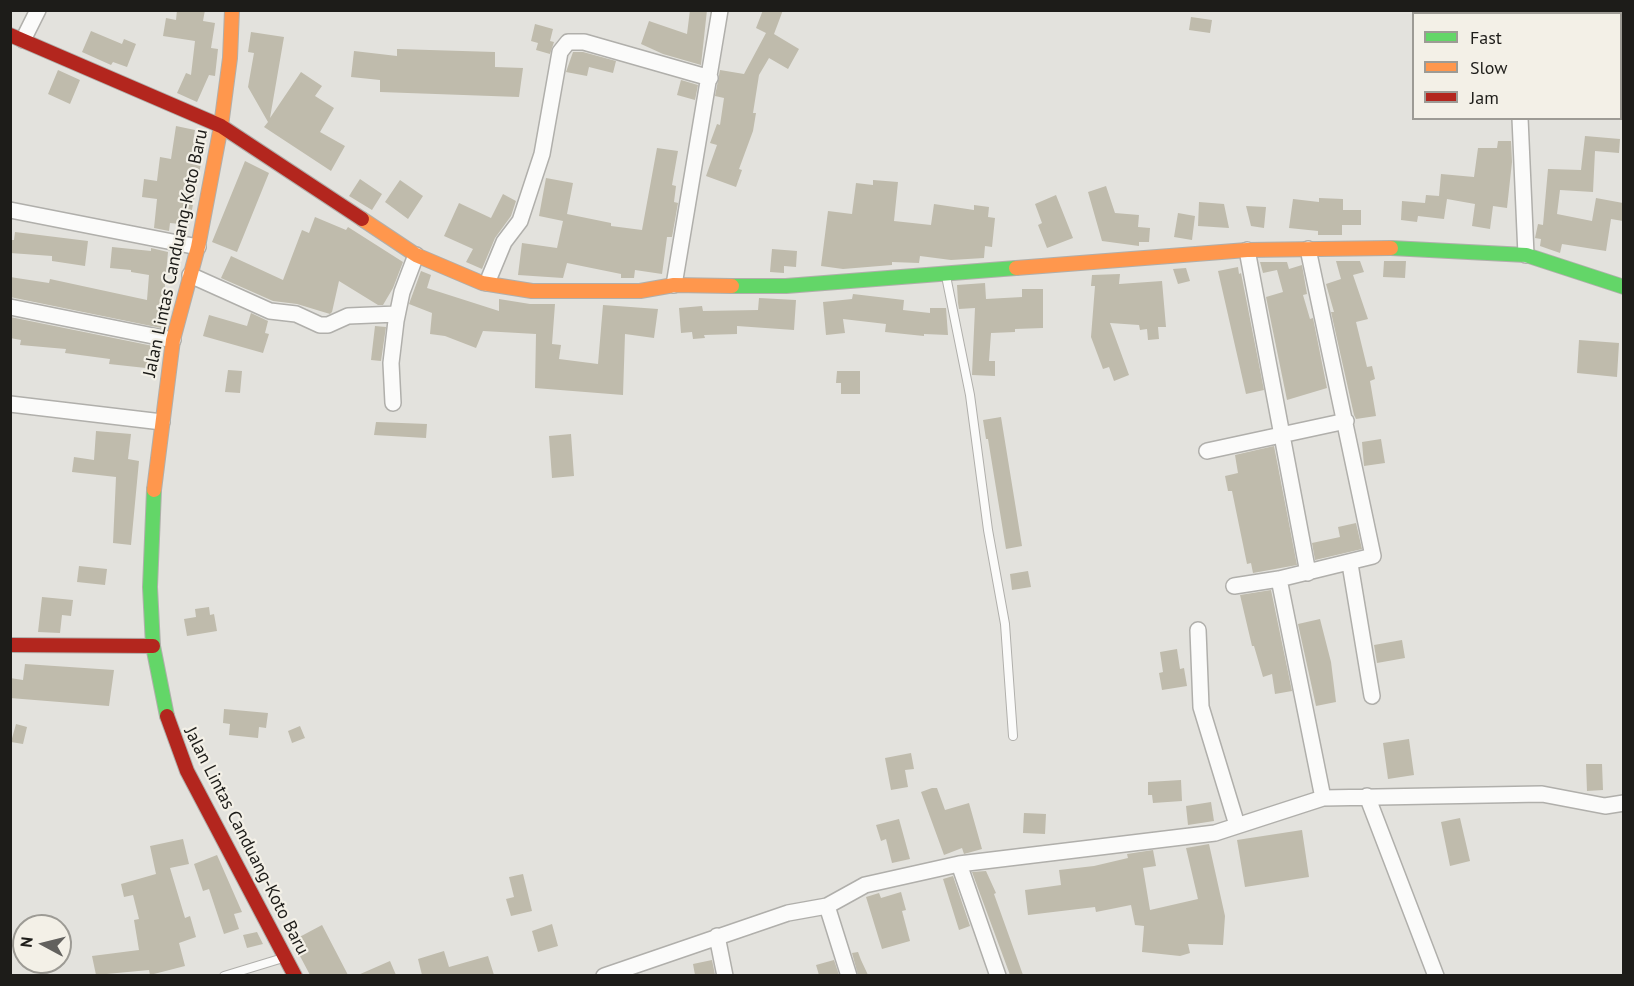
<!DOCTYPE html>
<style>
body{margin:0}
#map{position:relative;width:1634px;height:986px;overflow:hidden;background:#e3e2dd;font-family:"PT Sans",sans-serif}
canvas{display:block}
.frame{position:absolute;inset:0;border:12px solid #1d1c19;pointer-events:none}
.legend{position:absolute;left:1412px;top:12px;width:210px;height:108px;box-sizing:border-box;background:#f3f0e7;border:2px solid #9d9b95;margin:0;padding:8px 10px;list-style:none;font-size:18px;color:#1d1c19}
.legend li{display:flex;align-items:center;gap:12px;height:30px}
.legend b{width:30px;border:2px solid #9d9b95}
.north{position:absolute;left:12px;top:914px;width:60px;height:60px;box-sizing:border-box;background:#f3f0e7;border:2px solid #9d9b95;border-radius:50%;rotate:277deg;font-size:16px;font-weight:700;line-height:24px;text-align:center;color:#1d1c19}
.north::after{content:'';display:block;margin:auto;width:21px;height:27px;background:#62615e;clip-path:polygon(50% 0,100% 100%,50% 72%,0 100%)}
</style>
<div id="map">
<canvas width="1634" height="986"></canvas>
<div class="frame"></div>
<ul class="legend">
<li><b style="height:8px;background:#63d668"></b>Fast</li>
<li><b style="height:8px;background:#ff974d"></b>Slow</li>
<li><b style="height:8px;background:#b3261e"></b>Jam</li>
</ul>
<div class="north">N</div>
</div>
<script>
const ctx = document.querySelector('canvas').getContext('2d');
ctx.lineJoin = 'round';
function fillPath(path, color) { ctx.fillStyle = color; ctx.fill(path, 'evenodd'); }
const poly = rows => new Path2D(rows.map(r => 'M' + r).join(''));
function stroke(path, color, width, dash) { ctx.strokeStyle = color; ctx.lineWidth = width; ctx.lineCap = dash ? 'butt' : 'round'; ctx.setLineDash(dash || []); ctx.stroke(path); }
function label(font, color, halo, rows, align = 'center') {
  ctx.font = font + ' "PT Sans",sans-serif'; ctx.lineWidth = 4.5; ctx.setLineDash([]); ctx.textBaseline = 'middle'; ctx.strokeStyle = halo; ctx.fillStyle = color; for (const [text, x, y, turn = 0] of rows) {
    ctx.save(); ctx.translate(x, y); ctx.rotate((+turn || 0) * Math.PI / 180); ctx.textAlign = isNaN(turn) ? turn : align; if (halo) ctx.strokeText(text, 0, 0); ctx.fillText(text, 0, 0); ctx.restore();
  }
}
const building = poly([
 [177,10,205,10,203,21,215,23,211,48,218,49,215,76,209,75,197,102,177,93,186,73,191,75,195,41,163,36,166,18,176,20],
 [690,10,707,10,701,65,663,54,641,44,649,21,687,34],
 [763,10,783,10,774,34,799,49,788,69,769,58,759,75,753,113,756,113,753,131,739,169,742,170,736,187,706,176,717,145,710,143,717,124,720,125,724,98,715,96,720,70,744,74,766,33,756,28],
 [1191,17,1212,20,1210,33,1189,30],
 [535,24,553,29,550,41,554,42,550,54,536,50,538,43,531,41],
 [91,31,122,44,124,39,136,44,127,67,113,62,111,65,82,52],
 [251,32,284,37,270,118,301,72,322,86,315,96,334,108,320,132,345,146,331,171,264,127,268,122,248,87,254,53,248,52],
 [397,49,495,52,495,67,523,68,519,97,380,92,380,80,351,77,354,51,397,56],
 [573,52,583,52,616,61,613,73,589,67,587,76,566,72],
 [58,70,80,80,70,104,48,94],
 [681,80,698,85,695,100,677,95],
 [176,126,195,130,193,142,205,143,189,225,170,223,169,231,154,228,157,199,142,197,144,179,157,181,160,157,171,159],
 [1585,136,1620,139,1619,153,1595,151,1593,192,1560,190,1557,214,1592,221,1596,198,1623,203,1623,221,1611,219,1606,251,1562,244,1560,253,1540,246,1541,239,1535,238,1538,224,1543,225,1548,169,1581,170],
 [1498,141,1511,141,1512,162,1507,208,1493,206,1490,229,1472,226,1475,204,1447,199,1444,219,1418,216,1417,222,1401,220,1402,201,1425,203,1426,195,1439,196,1441,174,1474,177,1478,148,1497,148],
 [657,148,678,151,672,185,676,186,674,202,678,203,672,237,667,237,662,274,635,270,634,278,621,278,621,274,567,263,563,278,518,275,522,243,557,248,563,221,539,216,546,178,573,183,567,214,611,223,611,226,642,230],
 [245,161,269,173,237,252,212,242],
 [360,179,382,194,372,210,349,196],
 [400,180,423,196,408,219,385,202],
 [873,180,898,182,894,221,931,225,934,204,974,210,974,205,989,207,988,217,995,218,992,247,985,246,984,258,951,260,920,256,919,263,892,262,892,265,843,269,821,266,828,211,852,214,856,183,873,185],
 [1106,186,1115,213,1139,215,1138,227,1150,228,1149,242,1139,242,1139,246,1102,241,1088,192],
 [503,194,516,201,511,216,495,238,482,269,466,262,473,249,444,236,459,203,491,218],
 [1056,195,1073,238,1047,248,1038,225,1042,223,1035,204],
 [1319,198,1343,199,1343,210,1361,210,1361,225,1342,225,1342,235,1318,235,1318,231,1289,228,1293,199,1319,202],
 [1199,202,1224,204,1229,228,1198,226],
 [1246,206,1266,207,1264,228,1251,226],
 [1178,213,1195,216,1192,240,1174,237],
 [315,217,346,230,348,227,403,262,393,288,383,305,378,305,339,281,332,312,330,314,297,304,273,301,221,278,231,256,283,280,302,230,309,233],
 [15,232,88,241,85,266,52,261,52,256,10,253,10,240,14,240],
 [112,247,151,251,151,248,168,252,161,328,10,297,10,277,49,283,50,279,147,300,149,275,131,272,131,270,110,268],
 [772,249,797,251,796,267,784,266,784,273,770,272],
 [1336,261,1360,261,1364,272,1353,275,1368,319,1356,322,1367,367,1372,366,1375,379,1370,381,1376,416,1356,419,1354,415,1331,312,1334,312,1326,284,1341,279],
 [1384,261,1406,261,1405,278,1383,277],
 [1260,262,1287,262,1289,269,1302,265,1307,294,1303,295,1310,319,1313,318,1327,388,1287,400,1266,297,1283,292,1277,270,1263,273],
 [1238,267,1239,274,1241,273,1264,390,1246,394,1218,271],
 [1186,268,1190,281,1178,284,1173,269],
 [421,271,431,275,427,288,499,311,499,299,530,304,555,304,552,344,561,345,559,359,598,364,603,305,658,309,654,338,625,334,623,395,535,388,536,334,483,331,476,348,445,336,430,334,432,313,409,304],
 [1120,274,1119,284,1162,281,1166,327,1158,327,1159,339,1148,340,1147,329,1140,330,1139,325,1110,323,1129,375,1114,381,1109,367,1103,369,1091,337,1095,286,1091,286,1092,275],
 [985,283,986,299,1022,297,1022,289,1043,289,1043,328,1015,329,1015,332,991,333,989,361,995,361,995,376,972,375,975,308,959,309,958,303,957,285],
 [853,294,904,300,903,310,930,313,930,308,946,308,948,335,924,334,924,336,885,332,886,324,843,319,845,333,826,335,823,302,852,299],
 [759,298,796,300,794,330,737,326,737,334,704,335,705,338,693,339,692,332,681,333,679,308,702,306,703,311,758,310],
 [251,313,268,321,265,333,269,334,263,353,203,336,209,315,247,326],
 [10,317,158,347,155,369,109,364,110,359,65,353,66,349,20,345,21,340,10,338],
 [375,326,386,327,381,361,371,360],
 [1579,340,1619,343,1617,377,1577,373],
 [228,370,242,371,240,393,225,392],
 [837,371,860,371,860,394,841,394,841,383,836,383],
 [1001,417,1022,546,1006,549,988,439,986,439,983,420],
 [376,422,427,424,426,438,374,435],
 [96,431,131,434,128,459,139,461,131,545,113,543,116,477,72,472,74,457,94,460],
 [571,434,574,476,552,478,549,436],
 [1381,439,1385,463,1364,466,1362,442],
 [1274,446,1297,565,1253,573,1251,563,1247,564,1232,491,1228,491,1225,476,1238,473,1235,455],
 [1356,523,1362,549,1315,560,1312,543,1340,537,1338,527],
 [79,566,107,569,105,585,77,582],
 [1028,571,1031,587,1012,590,1010,574],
 [1271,590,1292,691,1275,694,1272,674,1263,677,1254,646,1252,646,1240,595],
 [42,597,73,600,71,616,62,615,60,633,38,632],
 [209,607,210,615,214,614,217,631,187,636,184,619,196,617,195,609],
 [1320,619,1331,662,1336,702,1316,706,1298,624],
 [1402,640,1405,658,1377,663,1374,645],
 [1177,649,1180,669,1184,668,1187,686,1162,690,1159,673,1163,672,1160,652],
 [25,664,114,670,109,706,10,698,10,678,23,680],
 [224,709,268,713,266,728,259,727,258,738,229,735,230,724,223,723],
 [16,724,27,727,23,744,11,742],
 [300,726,305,738,292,743,288,731],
 [1409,739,1414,775,1388,779,1383,743],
 [911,753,914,769,905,770,908,787,891,790,885,758],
 [1586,764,1602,764,1603,790,1587,791],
 [1181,780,1182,801,1153,803,1152,795,1148,795,1148,782],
 [932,788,937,788,945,810,969,803,982,849,964,854,962,848,944,855,921,792],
 [1211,802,1214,821,1188,825,1186,806],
 [1024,813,1046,814,1045,834,1023,833],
 [1460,818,1470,861,1450,866,1441,822],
 [899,819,910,859,892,863,886,839,881,841,876,825],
 [1302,830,1309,877,1245,887,1237,840],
 [183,839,189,864,170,868,185,918,190,916,196,937,179,943,185,966,150,975,149,970,96,975,92,956,139,950,134,920,139,919,133,895,124,897,121,884,156,874,150,846],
 [1209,844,1225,916,1223,945,1188,944,1190,953,1180,956,1142,952,1144,926,1135,925,1131,905,1096,912,1095,907,1028,915,1025,890,1061,885,1059,870,1094,866,1128,858,1127,854,1153,850,1156,866,1143,868,1150,910,1198,899,1186,848],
 [217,855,242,912,234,914,239,929,224,934,209,889,203,891,194,864],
 [986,871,996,893,994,894,1023,975,1010,975,972,872],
 [523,874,532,911,511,916,506,899,514,897,509,877],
 [953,876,970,926,959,930,943,879],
 [901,892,906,910,902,911,910,941,882,949,866,897,879,893,881,898],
 [552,924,558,946,538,952,532,931],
 [322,925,348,975,310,975,292,941],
 [257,932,263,944,247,948,243,935],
 [444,951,449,967,488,956,494,975,422,975,418,959],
 [858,952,861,960,868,975,858,975,852,953],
 [712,960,715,975,695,975,693,964],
 [834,960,839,975,819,975,816,965],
 [390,961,396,975,358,975]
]);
const lane = poly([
 [946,276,970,395,988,530,1005,624,1013,736],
 [224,976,283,958]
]);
const street = poly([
 [1515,10,1515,14],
 [23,40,38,10],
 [1520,118,1526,255],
 [10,210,198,247],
 [1247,250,1308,573],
 [190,275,270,311,296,314,320,325,328,325,348,316,397,314],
 [487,283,504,242,520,221,542,154,560,52,568,42,584,42,710,78],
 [674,285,720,10],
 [10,307,173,340],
 [393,403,391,363,396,321,402,292,416,255],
 [10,404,162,422],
 [1207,451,1346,421],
 [1350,564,1372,696],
 [1279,579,1323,798],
 [1234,586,1279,579,1373,556,1308,249],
 [1198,630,1201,707,1237,825],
 [1367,796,1436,976],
 [959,864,998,976],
 [827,906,849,976],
 [717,936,725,976],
 [604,976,788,913,827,906,865,885,959,864,1215,833,1323,798,1542,794,1605,806,1624,803]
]);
const fast = poly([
 [1391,248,1526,255,1624,287],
 [732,286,786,286,1016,268],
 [154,490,150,587,153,646,167,716]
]);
const slow = poly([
 [362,219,416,255,482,283,532,291,640,291,674,285,732,286],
 [1016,268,1247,250,1391,248],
 [154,490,173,340,198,247,221,126,230,58,232,10]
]);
const jam = poly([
 [10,35,221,126,362,219],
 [10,645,153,646],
 [167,716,187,771,295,976]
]);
const streetNames = [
 ["Jalan Lintas Canduang-Koto Baru",176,253,-78],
 ["Jalan Lintas Canduang-Koto Baru",246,841,63]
];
fillPath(building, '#bfbbac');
stroke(lane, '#b0afab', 10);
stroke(street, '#b0afab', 18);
stroke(fast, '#b0afab', 16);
stroke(slow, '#b0afab', 16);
stroke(jam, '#b0afab', 16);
stroke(lane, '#fbfbfa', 8);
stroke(street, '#fbfbfa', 15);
stroke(fast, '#63d668', 14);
stroke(slow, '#ff974d', 14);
stroke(jam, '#b3261e', 14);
label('18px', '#1d1c19', '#f3f0e7', streetNames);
</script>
